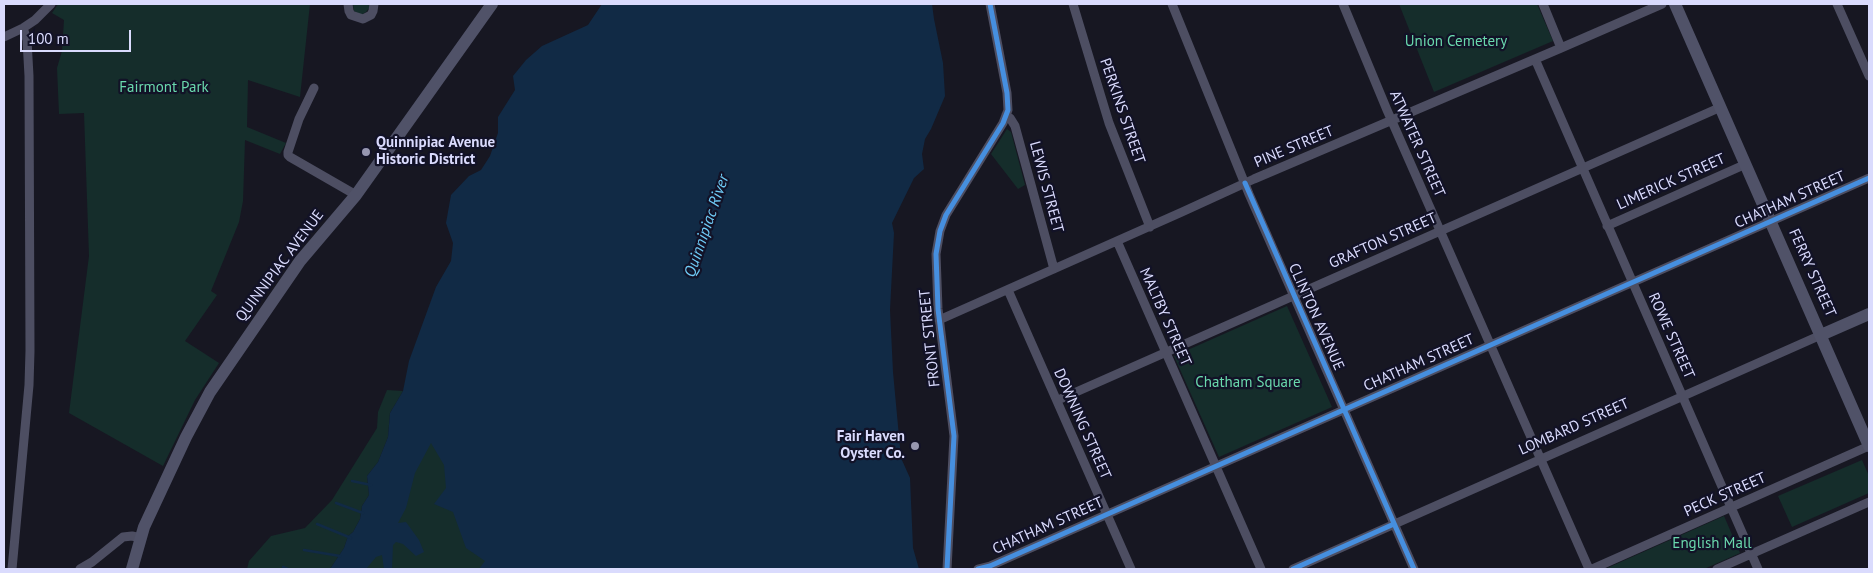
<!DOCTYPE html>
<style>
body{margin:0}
#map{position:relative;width:1873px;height:573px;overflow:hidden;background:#171722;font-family:"PT Sans",sans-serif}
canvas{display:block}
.frame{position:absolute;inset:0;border:5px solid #dadbfd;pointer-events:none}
.scale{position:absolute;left:20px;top:30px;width:111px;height:22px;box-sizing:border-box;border:2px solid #dadbfd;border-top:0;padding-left:6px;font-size:15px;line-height:18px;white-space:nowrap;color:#dadbfd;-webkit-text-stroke:4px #121227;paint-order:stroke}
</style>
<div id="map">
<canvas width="1873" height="573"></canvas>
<div class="frame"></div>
<div class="scale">100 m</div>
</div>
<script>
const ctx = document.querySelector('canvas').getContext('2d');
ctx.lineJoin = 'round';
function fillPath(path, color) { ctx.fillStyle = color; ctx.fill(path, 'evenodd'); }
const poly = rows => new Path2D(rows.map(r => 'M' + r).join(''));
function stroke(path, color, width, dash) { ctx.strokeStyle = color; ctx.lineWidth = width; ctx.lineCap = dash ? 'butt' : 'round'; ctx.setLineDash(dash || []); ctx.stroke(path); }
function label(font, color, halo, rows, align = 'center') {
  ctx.font = font + ' "PT Sans",sans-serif'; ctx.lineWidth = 4.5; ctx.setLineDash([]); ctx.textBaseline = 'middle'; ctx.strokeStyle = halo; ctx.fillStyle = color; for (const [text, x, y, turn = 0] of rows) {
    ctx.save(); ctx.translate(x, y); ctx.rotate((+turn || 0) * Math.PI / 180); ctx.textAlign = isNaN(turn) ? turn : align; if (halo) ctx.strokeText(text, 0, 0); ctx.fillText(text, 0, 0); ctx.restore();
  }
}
const green = poly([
 [58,4,310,4,300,97,248,80,247,127,286,143,280,154,245,140,243,201,239,222,211,291,217,295,185,341,219,363,195,400,163,466,69,413,89,256,84,113,59,114,57,68,62,51,64,20,52,13],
 [353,4,369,4,369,8,366,12,361,15,354,11],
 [1399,4,1537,4,1553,41,1434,92],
 [1007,129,1011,132,1025,185,1018,189,991,154],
 [1287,306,1332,407,1219,457,1174,356],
 [387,390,403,391,390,413,388,437,378,462,367,476,369,495,362,506,360,519,353,532,348,536,344,548,330,569,247,569,249,561,271,536,305,528,332,500,377,428,378,412],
 [429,431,495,569,357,569,392,529],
 [1862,460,1869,476,1869,493,1792,527,1778,496],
 [1724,516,1740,553,1704,569,1605,569]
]);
const water = poly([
 [602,4,932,4,934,19,943,63,945,96,931,129,925,139,922,154,924,169,914,178,892,223,894,233,890,310,893,372,901,458,910,478,913,548,919,569,479,569,485,561,466,548,453,512,434,504,446,488,444,465,431,443,415,473,406,508,398,523,406,522,419,540,424,552,416,556,403,544,396,542,393,545,392,569,384,569,382,555,376,557,366,569,330,569,344,548,348,536,353,532,360,519,362,506,369,495,367,476,378,462,388,437,390,413,403,391,409,361,436,287,451,261,453,243,446,223,451,195,469,176,481,170,490,156,498,133,498,117,515,90,513,76,526,60,542,46,588,25]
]);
const stream = poly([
 [352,481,371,485],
 [336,503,363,513],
 [317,524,351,538],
 [304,550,340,556],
 [283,567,288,569]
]);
const street = poly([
 [348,4,349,11,351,15,363,19,371,15,373,11,374,4],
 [1073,4,1109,123,1150,227],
 [1172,4,1249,194,1414,569],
 [1343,4,1387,110,1589,569],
 [1543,4,1561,48],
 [1837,4,1869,76],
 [4,37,23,28,35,20,51,4],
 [1535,59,1758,569],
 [314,88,299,119,288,152,288,155,290,157,356,195],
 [1006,115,1010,118,1015,126,1054,269],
 [1607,226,1746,164],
 [1117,241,1261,569],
 [1008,290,1131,569],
 [939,320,1182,212,1254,179,1561,48,1662,4],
 [1058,400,1721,107],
 [12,569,29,385,30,351,29,76,27,40,23,28],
 [80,569,92,562,123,537,132,536,141,538],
 [947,569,954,436,938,309,936,254,940,231,946,215,1003,123,1008,110,1007,93,990,4],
 [978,569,990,566,1869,178],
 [1293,569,1821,335],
 [1592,569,1869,446],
 [1717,569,1869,502]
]);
const secondary = poly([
 [1675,4,1869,446],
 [1821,335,1869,314],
 [132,569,144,527,186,437,210,392,300,261,356,195,492,4]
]);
const cycleway = poly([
 [1245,183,1414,569],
 [947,569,954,436,938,309,936,254,940,231,946,215,1003,123,1008,110,1007,93,990,4],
 [978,569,990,566,1869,178],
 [1293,569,1394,524]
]);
const markers = [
 [366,152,5,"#9696b0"],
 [915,446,5,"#9696b0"]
];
const parkNames = [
 ["Union Cemetery",1456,42],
 ["Fairmont Park",164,88],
 ["Chatham Square",1248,383],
 ["English Mall",1712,544]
];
const streetNames = [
 ["PERKINS STREET",1122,111,71],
 ["ATWATER STREET",1417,144,66],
 ["PINE STREET",1294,147,-23],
 ["LIMERICK STREET",1671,182,-24],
 ["LEWIS STREET",1046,187,75],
 ["CHATHAM STREET",1790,200,-24],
 ["GRAFTON STREET",1383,241,-24],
 ["QUINNIPIAC AVENUE",280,266,-53],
 ["FERRY STREET",1812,273,66],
 ["MALTBY STREET",1165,317,66],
 ["CLINTON AVENUE",1316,317,66],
 ["ROWE STREET",1671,336,66],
 ["FRONT STREET",930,338,-96],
 ["CHATHAM STREET",1419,363,-24],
 ["DOWNING STREET",1082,424,66],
 ["LOMBARD STREET",1574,427,-24],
 ["PECK STREET",1725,495,-24],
 ["CHATHAM STREET",1048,526,-24]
];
const poiNames = [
 ["Quinnipiac Avenue",376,143],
 ["Historic District",376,160],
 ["Fair Haven",905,437,"right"],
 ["Oyster Co.",905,454,"right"]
];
const waterNames = [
 ["Quinnipiac River",707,226,-71]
];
fillPath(green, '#152d2b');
fillPath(water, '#112a45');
stroke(stream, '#112a45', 2.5);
stroke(street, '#4d4e62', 9);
stroke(secondary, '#505268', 12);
stroke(cycleway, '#468fdf', 5);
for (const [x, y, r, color] of markers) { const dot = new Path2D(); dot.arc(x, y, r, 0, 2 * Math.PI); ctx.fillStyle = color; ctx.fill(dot); stroke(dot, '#121227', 2); }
label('15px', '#6ad9ad', '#121227', parkNames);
label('15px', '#dadbfd', '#121227', streetNames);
label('bold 15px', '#dadbfd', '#121227', poiNames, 'left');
label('italic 16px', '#6fcbf6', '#121227', waterNames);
</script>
